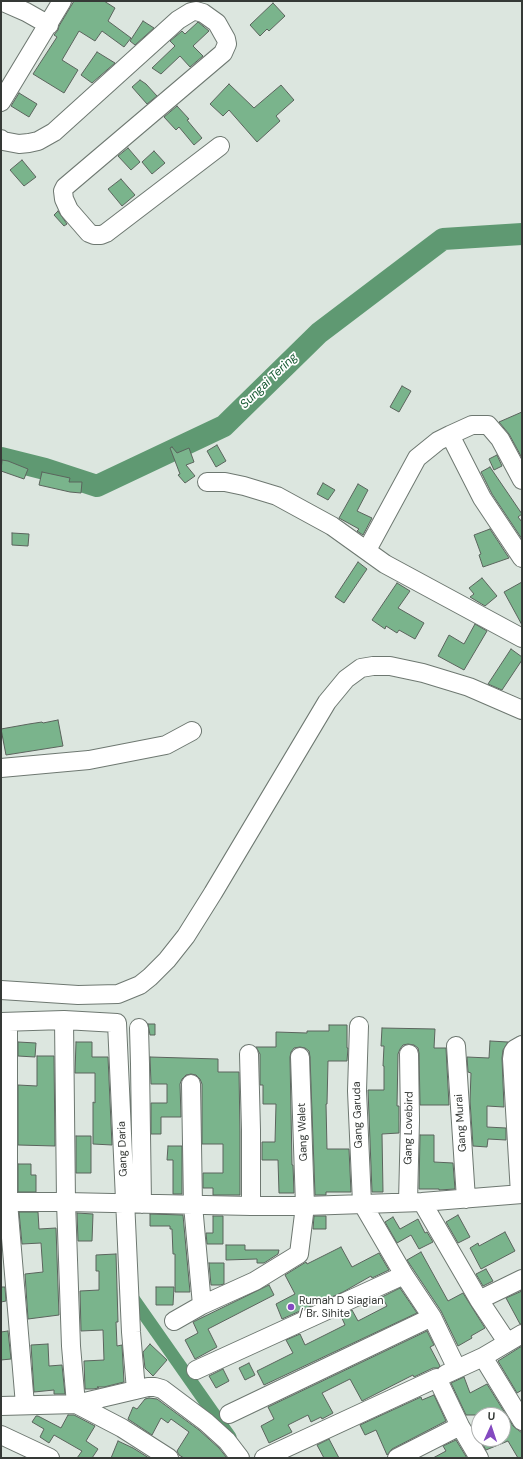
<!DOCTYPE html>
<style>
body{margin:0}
#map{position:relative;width:523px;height:1459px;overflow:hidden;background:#dce6df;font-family:"DM Sans",sans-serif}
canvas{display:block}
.frame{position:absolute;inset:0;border:2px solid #353936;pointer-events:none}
.north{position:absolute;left:471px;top:1407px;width:40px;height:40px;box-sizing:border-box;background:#fff;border:1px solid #aeb0af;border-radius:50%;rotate:3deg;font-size:11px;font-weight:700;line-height:16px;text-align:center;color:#353936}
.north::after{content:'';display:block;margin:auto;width:14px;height:18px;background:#844ac0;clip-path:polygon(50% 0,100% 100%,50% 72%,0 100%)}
</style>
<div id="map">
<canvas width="523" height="1459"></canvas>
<div class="frame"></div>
<div class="north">U</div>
</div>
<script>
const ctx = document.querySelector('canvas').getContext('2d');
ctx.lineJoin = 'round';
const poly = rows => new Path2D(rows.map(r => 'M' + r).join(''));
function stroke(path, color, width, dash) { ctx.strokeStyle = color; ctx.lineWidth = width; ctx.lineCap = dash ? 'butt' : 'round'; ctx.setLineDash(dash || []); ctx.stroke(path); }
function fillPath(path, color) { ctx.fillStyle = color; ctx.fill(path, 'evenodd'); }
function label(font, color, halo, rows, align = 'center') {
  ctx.font = font + ' "DM Sans",sans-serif'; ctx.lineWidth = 3.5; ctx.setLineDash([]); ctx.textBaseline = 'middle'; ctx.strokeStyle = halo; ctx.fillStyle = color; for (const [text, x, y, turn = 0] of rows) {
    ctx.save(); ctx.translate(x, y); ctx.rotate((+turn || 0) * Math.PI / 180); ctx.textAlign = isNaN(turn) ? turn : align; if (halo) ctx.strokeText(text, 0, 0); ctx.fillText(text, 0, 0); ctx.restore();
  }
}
const canal = poly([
 [132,1292,132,1297,230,1437]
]);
const river = poly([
 [1,458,45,469,97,486,224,426,319,333,443,239,522,234]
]);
const building = poly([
 [74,1,104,1,115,8,108,21,131,38,124,47,102,31,95,41,79,31,62,60,78,70,64,93,33,74,57,37,54,35,58,30,59,26,74,1],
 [273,3,285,16,269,31,267,29,260,36,250,25,273,3],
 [143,21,154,28,135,45,130,41,143,21],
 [198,22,209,31,193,46,203,56,190,67,180,56,161,74,152,68,175,46,170,41,182,31,185,34,198,22],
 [97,52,115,63,92,83,81,75,97,52],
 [140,80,146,84,157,96,147,104,132,87,140,80],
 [229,84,254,108,281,85,294,100,276,116,280,121,257,142,229,110,223,116,210,104,229,84],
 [19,93,37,104,29,117,11,106,19,93],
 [177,106,189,119,187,120,202,138,194,145,179,127,176,130,164,117,177,106],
 [128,148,140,162,131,170,118,156,128,148],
 [154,151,165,163,152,174,142,162,154,151],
 [22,160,36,177,24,186,10,170,22,160],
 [121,179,135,195,122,206,108,189,121,179],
 [58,211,67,224,64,226,54,215,58,211],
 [402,386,411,391,399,412,390,407,402,386],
 [522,412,522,458,509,434,499,422,522,412],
 [217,445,226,461,216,467,207,451,217,445],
 [172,447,177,453,189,448,194,462,186,465,195,476,185,483,178,475,180,474,170,448,172,447],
 [497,455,502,466,494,470,489,459,497,455],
 [2,460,8,461,28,469,24,479,1,471,2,460],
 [490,467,522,514,518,517,522,522,522,539,492,494,481,472,490,467],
 [42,472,70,478,69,482,82,482,81,493,70,492,39,485,42,472],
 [323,483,335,490,328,500,317,494,323,483],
 [358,484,368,490,357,511,372,518,363,535,357,531,359,529,339,518,358,484],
 [490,529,509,558,483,567,479,555,481,554,474,535,490,529],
 [12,533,29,534,28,546,12,545,12,533],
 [358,562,367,569,344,603,335,597,358,562],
 [482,578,497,596,485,606,470,597,474,594,469,588,482,578],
 [522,582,522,625,504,592,522,582],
 [397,583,410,591,398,608,424,623,415,639,399,630,397,633,386,626,385,629,372,620,397,583],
 [475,624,487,631,464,670,438,656,449,635,464,644,475,624],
 [511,649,522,657,522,660,502,690,488,684,511,649],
 [58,720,63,746,6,755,1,729,29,724,42,722,43,723,58,720],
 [148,1024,155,1024,155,1035,150,1035,148,1024],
 [329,1025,347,1025,347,1048,348,1048,347,1061,328,1061,327,1104,326,1104,327,1149,349,1149,351,1192,326,1192,326,1195,315,1195,310,1057,309,1051,305,1048,300,1047,294,1048,291,1052,290,1057,292,1165,293,1165,294,1193,279,1193,278,1160,262,1160,262,1142,275,1142,276,1104,263,1104,263,1085,260,1085,260,1054,256,1047,276,1047,276,1032,307,1033,307,1031,329,1031,329,1025],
 [382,1028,435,1029,434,1048,446,1048,449,1105,420,1105,419,1053,418,1048,414,1045,408,1044,403,1045,400,1049,398,1054,397,1106,399,1106,399,1133,382,1134,383,1192,372,1192,368,1090,384,1090,384,1066,383,1066,384,1046,381,1046,382,1028],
 [490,1041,508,1042,503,1050,502,1058,504,1107,487,1106,487,1127,506,1128,506,1140,488,1139,487,1147,473,1146,470,1101,471,1073,468,1072,467,1057,489,1058,490,1041],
 [18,1042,36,1043,35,1057,18,1056,18,1042],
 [76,1042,92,1042,92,1057,108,1057,112,1145,93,1144,93,1102,95,1103,95,1073,75,1073,76,1042],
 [37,1056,54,1056,55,1146,18,1145,18,1085,37,1086,37,1056],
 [150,1057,218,1059,218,1072,239,1072,240,1132,240,1195,213,1195,213,1188,203,1188,203,1173,223,1173,223,1144,202,1144,202,1084,200,1079,196,1075,191,1074,186,1075,182,1079,180,1084,181,1117,161,1117,161,1134,151,1134,151,1103,167,1103,167,1084,151,1084,150,1057],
 [420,1135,434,1135,434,1162,453,1163,455,1189,439,1190,439,1189,419,1189,420,1135],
 [76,1136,91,1136,91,1173,76,1173,76,1136],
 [168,1146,182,1146,182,1194,173,1194,173,1160,167,1160,168,1146],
 [18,1164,31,1164,31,1175,36,1175,36,1192,18,1192,18,1164],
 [19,1212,38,1212,39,1229,56,1228,59,1315,28,1319,25,1274,43,1272,41,1243,22,1244,19,1212],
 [77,1213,93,1214,92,1241,78,1241,77,1213],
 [150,1214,183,1215,190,1292,175,1292,175,1254,173,1254,172,1229,170,1229,170,1226,150,1226,150,1214],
 [458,1215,470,1237,458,1243,446,1222,458,1215],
 [213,1216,223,1216,223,1244,207,1244,206,1233,213,1233,213,1216],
 [314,1216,326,1216,326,1229,313,1229,314,1216],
 [393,1217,400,1229,418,1219,425,1233,427,1232,433,1242,419,1249,411,1235,397,1243,385,1222,393,1217],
 [505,1232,515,1251,481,1269,470,1248,478,1243,479,1246,505,1232],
 [226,1245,245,1245,245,1250,279,1250,278,1254,264,1263,257,1263,257,1259,226,1260,226,1245],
 [341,1247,352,1267,379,1253,389,1270,372,1278,371,1276,343,1292,282,1319,276,1304,295,1294,285,1275,306,1262,307,1264,341,1247],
 [421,1252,448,1301,463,1293,485,1328,471,1336,472,1338,458,1346,441,1311,407,1260,421,1252],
 [116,1254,118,1322,116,1322,117,1346,122,1345,124,1382,104,1387,97,1387,99,1388,93,1389,85,1389,84,1361,104,1360,103,1330,81,1331,80,1291,99,1290,99,1271,96,1271,96,1255,116,1254],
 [209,1263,224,1263,224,1284,220,1285,211,1285,209,1263],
 [486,1269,493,1281,483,1286,476,1274,486,1269],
 [269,1285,274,1295,208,1329,217,1347,195,1359,185,1340,198,1333,193,1322,269,1285],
 [1,1287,5,1287,6,1301,1,1302,1,1287],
 [156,1287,174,1287,173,1305,156,1305,156,1287],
 [400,1288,417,1313,264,1385,257,1371,293,1353,286,1340,300,1334,305,1345,345,1325,341,1316,352,1310,358,1321,387,1306,382,1297,400,1288],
 [522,1291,522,1324,520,1324,506,1298,522,1291],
 [8,1331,11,1359,1,1360,1,1332,8,1331],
 [427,1331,434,1345,430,1347,440,1366,438,1368,433,1368,414,1377,413,1375,362,1401,350,1379,322,1393,333,1413,322,1419,321,1417,311,1422,308,1415,288,1425,292,1432,269,1443,261,1426,274,1419,268,1407,427,1331],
 [48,1344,49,1366,62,1365,65,1394,54,1394,54,1390,34,1392,31,1345,48,1344],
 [150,1344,167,1360,153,1376,145,1368,143,1352,150,1344],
 [522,1346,522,1390,517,1393,498,1361,522,1346],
 [249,1363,255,1375,245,1380,239,1368,249,1363],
 [223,1369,229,1381,216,1388,209,1376,223,1369],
 [464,1377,470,1393,487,1384,513,1426,522,1433,522,1458,518,1458,508,1441,486,1450,480,1440,503,1439,503,1415,466,1415,451,1383,464,1377],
 [434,1395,446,1421,392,1449,387,1455,376,1430,365,1435,360,1425,421,1397,422,1400,434,1395],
 [149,1398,157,1399,199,1430,219,1448,227,1458,184,1458,179,1455,177,1451,189,1432,171,1419,168,1423,161,1418,152,1435,128,1419,133,1407,137,1409,145,1399,149,1398],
 [68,1415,74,1415,95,1426,86,1441,98,1449,92,1458,77,1458,82,1451,54,1435,49,1443,40,1437,44,1429,32,1422,36,1416,38,1416,61,1428,68,1415],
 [329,1439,339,1458,324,1458,317,1445,329,1439],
 [456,1440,467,1458,433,1458,446,1451,443,1446,456,1440],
 [118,1441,133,1448,149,1458,111,1458,118,1441]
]);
const minor = poly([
 [1,1,26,12,49,25],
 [1,102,62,1],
 [1,139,3,141,19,144,29,143,38,141,54,132,178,20,191,12,196,11,203,13,217,23,226,39,227,44,223,53,65,187,63,191,64,199,69,210,89,233,94,235,101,235,106,233,220,146],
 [450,435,482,498,522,558],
 [207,482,225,482,244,486,277,496,332,526,385,564,522,638],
 [367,550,417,458,438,441,450,435,472,425,488,425,500,439,522,480],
 [1,768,89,760,166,745,192,731],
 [1,990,78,995,118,994,140,985,150,977,167,960,186,936,213,893,327,702,346,679,361,668,373,666,390,666,423,673,469,687,522,710],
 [64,1020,66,1202,71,1346,76,1404],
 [1,1022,64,1020,117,1023,131,1332,136,1390],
 [8,1022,8,1202,25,1405],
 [359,1026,357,1091,362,1203,404,1275,432,1317,457,1369],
 [139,1028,140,1064,142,1204],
 [456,1046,466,1199],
 [249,1054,251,1130,251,1206],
 [191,1084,193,1205,202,1305],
 [520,1194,512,1059,513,1052,515,1049,522,1045],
 [1,1202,66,1202,251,1206,305,1206,422,1202,522,1194],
 [408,1202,410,1120,409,1054],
 [422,1202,479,1300,507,1342],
 [479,1300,522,1279],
 [174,1321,202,1305,255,1281,299,1254,305,1206,300,1057],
 [483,1357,522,1334],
 [196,1370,404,1275],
 [446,1374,483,1357,522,1421],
 [76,1404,122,1428,169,1458],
 [1,1406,76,1404,148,1387,155,1387,162,1389,206,1422,227,1441,240,1458],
 [229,1414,432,1317],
 [1,1435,50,1458],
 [264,1458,437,1378,460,1426,479,1458],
 [397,1458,460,1426]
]);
const markers = [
 [291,1307,4,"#844ac0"]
];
const streetNames = [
 ["Gang Garuda",358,1115,-92],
 ["Gang Murai",461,1123,-94],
 ["Gang Lovebird",409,1128,-89],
 ["Gang Walet",303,1132,-92],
 ["Gang Daria",123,1149,-92]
];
const poiNames = [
 ["Rumah D Siagian",299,1301],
 ["/ Br. Sihite",299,1314]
];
const waterNames = [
 ["Sungai Tering",269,381,-44]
];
stroke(canal, '#5f9972', 13);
stroke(river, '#5f9972', 22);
fillPath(building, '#7ab48c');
stroke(building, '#5b645d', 1);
stroke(minor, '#6e7871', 20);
stroke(minor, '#fff', 18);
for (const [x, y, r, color] of markers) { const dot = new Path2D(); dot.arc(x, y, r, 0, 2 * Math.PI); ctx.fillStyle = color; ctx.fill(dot); stroke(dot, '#fff', 1.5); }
label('11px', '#353936', '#fff', streetNames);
label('11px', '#353936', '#fff', poiNames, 'left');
label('italic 12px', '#195b34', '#fff', waterNames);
</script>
